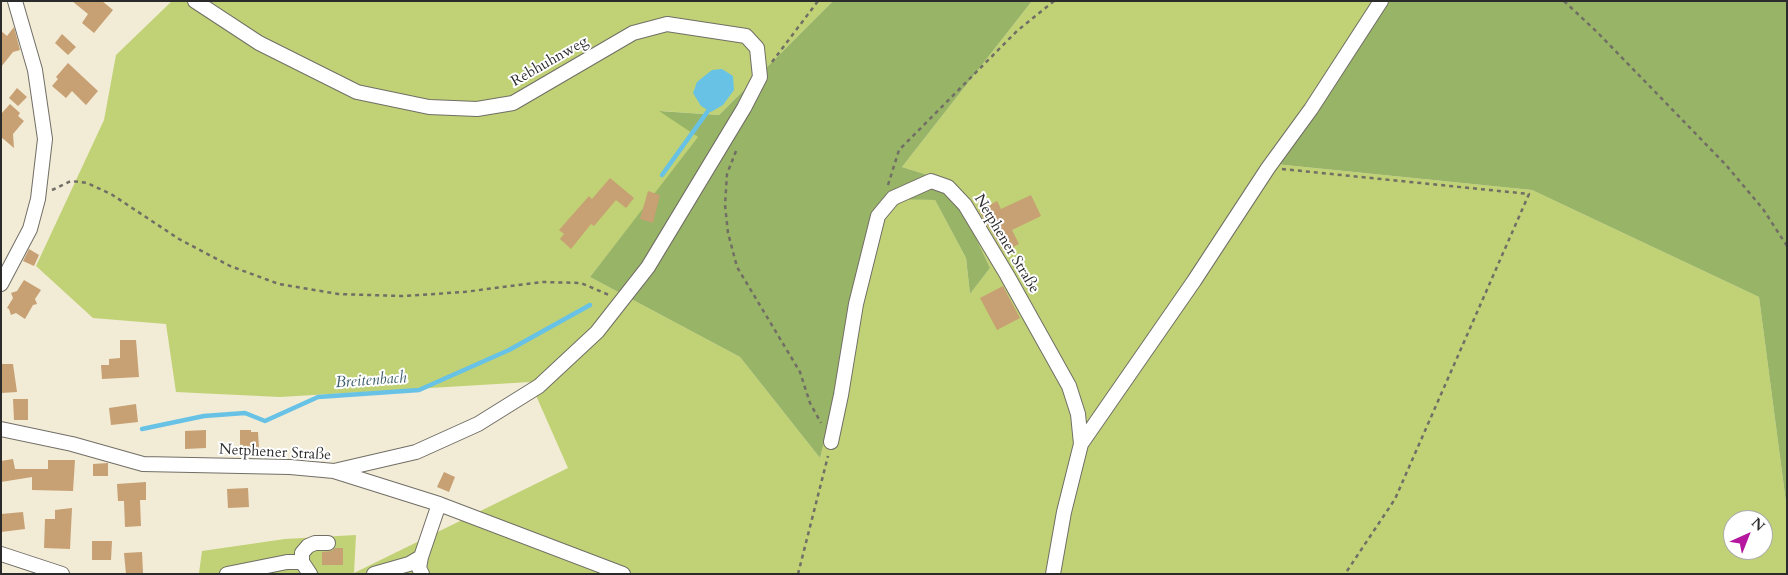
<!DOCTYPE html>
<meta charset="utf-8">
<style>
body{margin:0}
#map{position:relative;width:1788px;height:575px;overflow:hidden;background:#f2ebd5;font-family:Cardo,serif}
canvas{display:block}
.frame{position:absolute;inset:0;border:2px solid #2b2b2b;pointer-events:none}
.north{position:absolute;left:1723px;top:510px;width:50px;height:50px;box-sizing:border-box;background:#fff;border:1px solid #aaa;border-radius:50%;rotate:44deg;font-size:14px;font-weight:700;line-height:20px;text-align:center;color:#2b2b2b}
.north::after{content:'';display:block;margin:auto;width:18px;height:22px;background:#b5179e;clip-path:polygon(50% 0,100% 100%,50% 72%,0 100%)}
</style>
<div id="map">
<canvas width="1788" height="575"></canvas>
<div class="frame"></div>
<div class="north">N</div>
</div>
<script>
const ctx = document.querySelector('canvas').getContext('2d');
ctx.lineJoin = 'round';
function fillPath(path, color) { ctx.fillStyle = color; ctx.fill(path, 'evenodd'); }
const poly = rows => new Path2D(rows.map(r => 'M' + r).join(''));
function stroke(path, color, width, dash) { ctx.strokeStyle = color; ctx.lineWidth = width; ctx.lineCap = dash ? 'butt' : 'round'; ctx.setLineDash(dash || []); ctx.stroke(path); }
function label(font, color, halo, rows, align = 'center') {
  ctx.font = font + ' Cardo,serif'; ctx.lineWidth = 4; ctx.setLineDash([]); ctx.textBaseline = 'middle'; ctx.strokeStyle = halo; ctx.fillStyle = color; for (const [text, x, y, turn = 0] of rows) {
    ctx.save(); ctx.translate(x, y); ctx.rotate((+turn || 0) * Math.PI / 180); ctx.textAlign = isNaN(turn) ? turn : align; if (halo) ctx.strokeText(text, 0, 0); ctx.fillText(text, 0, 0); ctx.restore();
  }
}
const green = poly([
 [172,1,833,1,719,115,661,111,699,137,590,277,740,357,820,458,886,198,935,200,966,258,970,294,990,268,950,182,902,167,1032,1,1374,1,1275,164,1532,190,1759,297,1787,510,1787,574,199,573,202,551,285,539,356,535,354,573,568,468,530,382,280,397,176,392,166,324,93,318,36,266,104,120,116,55],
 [1733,520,1763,520,1763,550,1733,550]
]);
const forest = poly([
 [833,1,1032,1,902,167,950,182,990,268,970,294,966,258,935,200,886,199,820,458,740,357,590,277,698,137,659,111,719,115],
 [1374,1,1787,1,1787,510,1759,297,1532,190,1275,164]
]);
const water = poly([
 [722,69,733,76,734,90,723,105,711,112,701,106,693,93,697,82,712,70]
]);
const stream = poly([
 [662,175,708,111],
 [142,429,204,416,245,413,265,421,318,397,419,390,509,350,590,305]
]);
const building = poly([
 [72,1,102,1,113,10,94,33,82,23,88,14],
 [14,27,20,50,13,52,1,67,1,31,7,36],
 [62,34,76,47,68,55,55,43],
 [68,63,98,91,86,105,72,91,66,98,52,86,58,79,56,77],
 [17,88,27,97,18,106,9,98],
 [10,104,20,113,18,116,24,121,13,134,14,148,1,137,1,114],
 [610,178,634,198,626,208,616,200,594,226,591,224,571,249,560,239,564,234,559,230,589,196,592,199],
 [648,191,660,195,653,223,640,219],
 [1031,195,1041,216,1012,230,1019,244,1004,252,979,211,997,201,1001,209],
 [29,249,39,255,34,266,23,261],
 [24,280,41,290,35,299,37,304,33,305,25,319,16,313,11,315,9,309,7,308,13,298,11,293,17,291],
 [1003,286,1020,318,997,330,980,298],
 [120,340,136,340,139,377,102,379,101,365,109,365,109,359,120,358],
 [1,364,13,364,17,392,1,393],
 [13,399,28,399,28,420,14,420],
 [136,404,138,422,111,425,109,408],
 [206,430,206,448,185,449,185,431],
 [240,430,251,430,251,432,258,432,259,448,240,448],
 [13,459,15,469,48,469,48,460,75,460,73,491,32,490,32,477,1,482,1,461],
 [108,463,108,476,93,476,93,464],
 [444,472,455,477,449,492,437,487],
 [146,482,146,500,140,500,141,526,125,527,124,501,118,501,117,484],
 [248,488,249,507,228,508,227,489],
 [72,508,70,549,44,548,45,519,55,519,55,510],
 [23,512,25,529,1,532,1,514],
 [92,541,112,541,111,560,92,560],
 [335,548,343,548,343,565,322,565,322,552,332,551],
 [142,552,143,573,126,574,124,553]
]);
const path = poly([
 [1564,1,1599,34,1726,165,1763,209,1787,246],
 [772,62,818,1],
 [736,151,727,174,725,205,728,233,737,267,800,372,810,403,821,423],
 [1282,169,1529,194,1395,499,1345,574],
 [888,185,899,150,1017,31,1054,1],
 [52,190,71,181,87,183,111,194,179,239,230,266,279,284,338,294,403,296,464,292,543,282,581,283,609,295],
 [798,574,828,456]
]);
const minor = poly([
 [195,1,259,43,357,92,429,107,477,109,513,103,633,33,667,24,746,36,757,48,760,77,744,108,648,267,597,332,539,386,478,424,416,452,334,471],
 [1,284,30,229,38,199,45,139,35,70,15,1],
 [1,429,72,444,143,464,290,467,334,471,439,504,623,574],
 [831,442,841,395,856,304,878,216,893,198,931,181,948,187,965,205,1007,275,1069,386,1078,414,1081,444],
 [1,554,62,574],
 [227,574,287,562,302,562],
 [310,574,302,562,302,553,308,546,315,543,328,543],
 [374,574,409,564,421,557],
 [422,574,419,568,421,557,439,504],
 [1053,574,1064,512,1081,444,1194,281,1268,168,1311,109,1381,1]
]);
const streetNames = [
 ["Rebhuhnweg",550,62,-30],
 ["Netphener Straße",1006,244,59],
 ["Netphener Straße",275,453,3]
];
const waterNames = [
 ["Breitenbach",371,381,-4]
];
fillPath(green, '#c0d275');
fillPath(forest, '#98b466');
fillPath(water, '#68c2e6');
stroke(stream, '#68c2e6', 4.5);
fillPath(building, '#c7a074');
stroke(minor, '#716e66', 16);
stroke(path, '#716e66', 2.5, [4, 4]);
stroke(minor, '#fff', 14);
label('15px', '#2b2b2b', '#fff', streetNames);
label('italic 16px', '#40606c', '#fff', waterNames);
</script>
